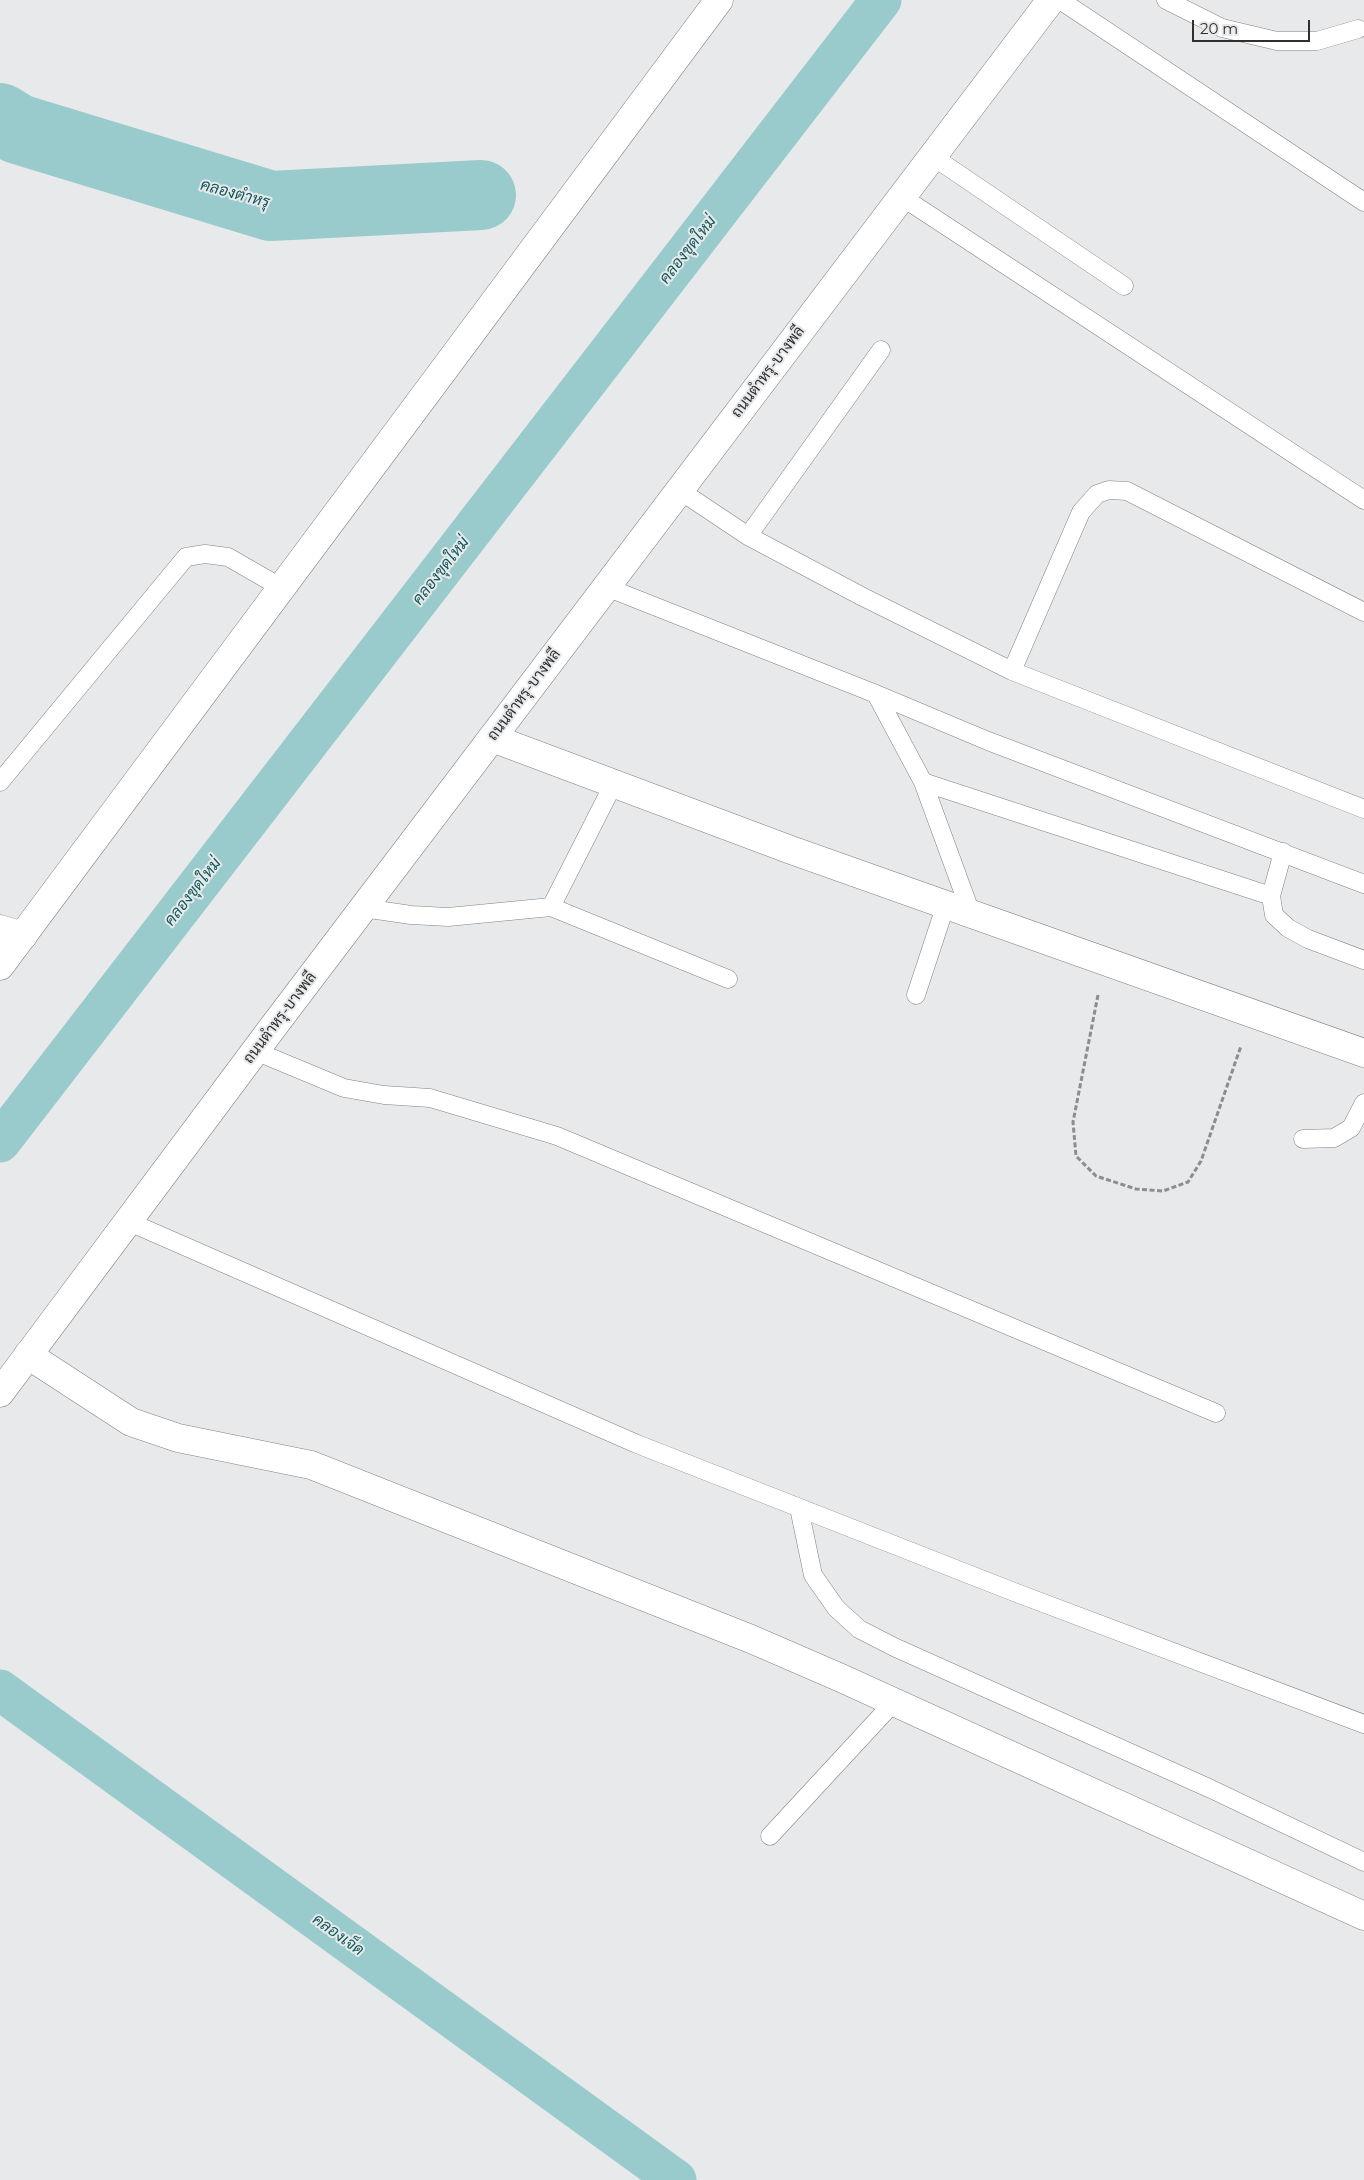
<!DOCTYPE html>
<meta charset="utf-8">
<style>
body{margin:0}
#map{position:relative;width:1364px;height:2180px;overflow:hidden;background:#e7e9eb;font-family:Montserrat,sans-serif}
canvas{display:block}
.scale{position:absolute;left:1192px;top:20px;width:118px;height:22px;box-sizing:border-box;border:2px solid #2e2f30;border-top:0;padding-left:6px;font-size:15px;line-height:18px;white-space:nowrap;color:#2e2f30;-webkit-text-stroke:4px #e7e9eb;paint-order:stroke}
</style>
<div id="map">
<canvas width="1364" height="2180"></canvas>
<div class="scale">20 m</div>
</div>
<script>
const ctx = document.querySelector('canvas').getContext('2d');
ctx.lineJoin = 'round';
const poly = rows => new Path2D(rows.map(r => 'M' + r).join(''));
function stroke(path, color, width, dash) { ctx.strokeStyle = color; ctx.lineWidth = width; ctx.lineCap = dash ? 'butt' : 'round'; ctx.setLineDash(dash || []); ctx.stroke(path); }
function label(font, color, halo, rows, align = 'center') {
  ctx.font = font + ' Montserrat,Sarabun,sans-serif'; ctx.lineWidth = 4; ctx.setLineDash([]); ctx.textBaseline = 'middle'; ctx.strokeStyle = halo; ctx.fillStyle = color; for (const [text, x, y, turn = 0] of rows) {
    ctx.save(); ctx.translate(x, y); ctx.rotate((+turn || 0) * Math.PI / 180); ctx.textAlign = isNaN(turn) ? turn : align; if (halo) ctx.strokeText(text, 0, 0); ctx.fillText(text, 0, 0); ctx.restore();
  }
}
const canal = poly([
 [0,1142,881,0],
 [0,1690,676,2180]
]);
const river = poly([
 [0,118,18,129,271,206,481,195]
]);
const path = poly([
 [1098,995,1073,1122,1076,1156,1096,1176,1136,1189,1163,1191,1188,1182,1201,1161,1241,1046]
]);
const lane = poly([
 [1060,0,1364,202],
 [1166,0,1222,28,1277,41,1317,41,1358,29],
 [932,156,1124,286],
 [902,197,1364,500],
 [679,490,748,536,863,597,1012,671,1364,809],
 [748,536,881,350],
 [606,587,876,694,988,741,1364,884],
 [1012,671,1081,512,1097,494,1109,490,1127,491,1364,612],
 [876,694,923,782,971,913],
 [0,782,186,557,205,554,228,557,282,588],
 [923,782,1271,896],
 [1283,852,1271,896,1274,915,1288,928,1308,939,1364,960],
 [551,907,728,979],
 [363,908,411,915,448,917,551,907,614,783],
 [916,995,946,904],
 [255,1051,344,1088,384,1095,430,1098,557,1136,1216,1413],
 [1303,1139,1334,1138,1351,1128,1364,1103],
 [127,1221,637,1444,1014,1592,1364,1724],
 [799,1508,813,1575,836,1608,859,1629,894,1647,1211,1789,1364,1862],
 [770,1836,894,1702]
]);
const street = poly([
 [492,738,791,850,1364,1053],
 [0,929,23,936],
 [28,1355,131,1422,178,1438,311,1465,751,1639,841,1678,1364,1916]
]);
const primary = poly([
 [0,966,719,0],
 [0,1393,273,1027,1051,0]
]);
const streetNames = [
 ["ถนนตำหรุ-บางพลี",768,372,-53],
 ["ถนนตำหรุ-บางพลี",524,695,-53],
 ["ถนนตำหรุ-บางพลี",280,1018,-53]
];
const waterNames = [
 ["คลองตำหรุ",235,194,15],
 ["คลองขุดใหม่",688,250,-52],
 ["คลองขุดใหม่",441,571,-52],
 ["คลองขุดใหม่",193,892,-52],
 ["คลองเจ็ด",338,1935,36]
];
stroke(canal, '#99cbcc', 41);
stroke(river, '#99cbcc', 70);
stroke(lane, '#818385', 19);
stroke(street, '#818385', 29);
stroke(primary, '#818385', 29);
stroke(path, '#8b8d8e', 3, [5, 2.5]);
stroke(lane, '#fff', 18);
stroke(street, '#fff', 28);
stroke(primary, '#fff', 28);
label('15px', '#2e2f30', '#e7e9eb', streetNames);
label('italic 16px', '#155a5c', '#e7e9eb', waterNames);
</script>
